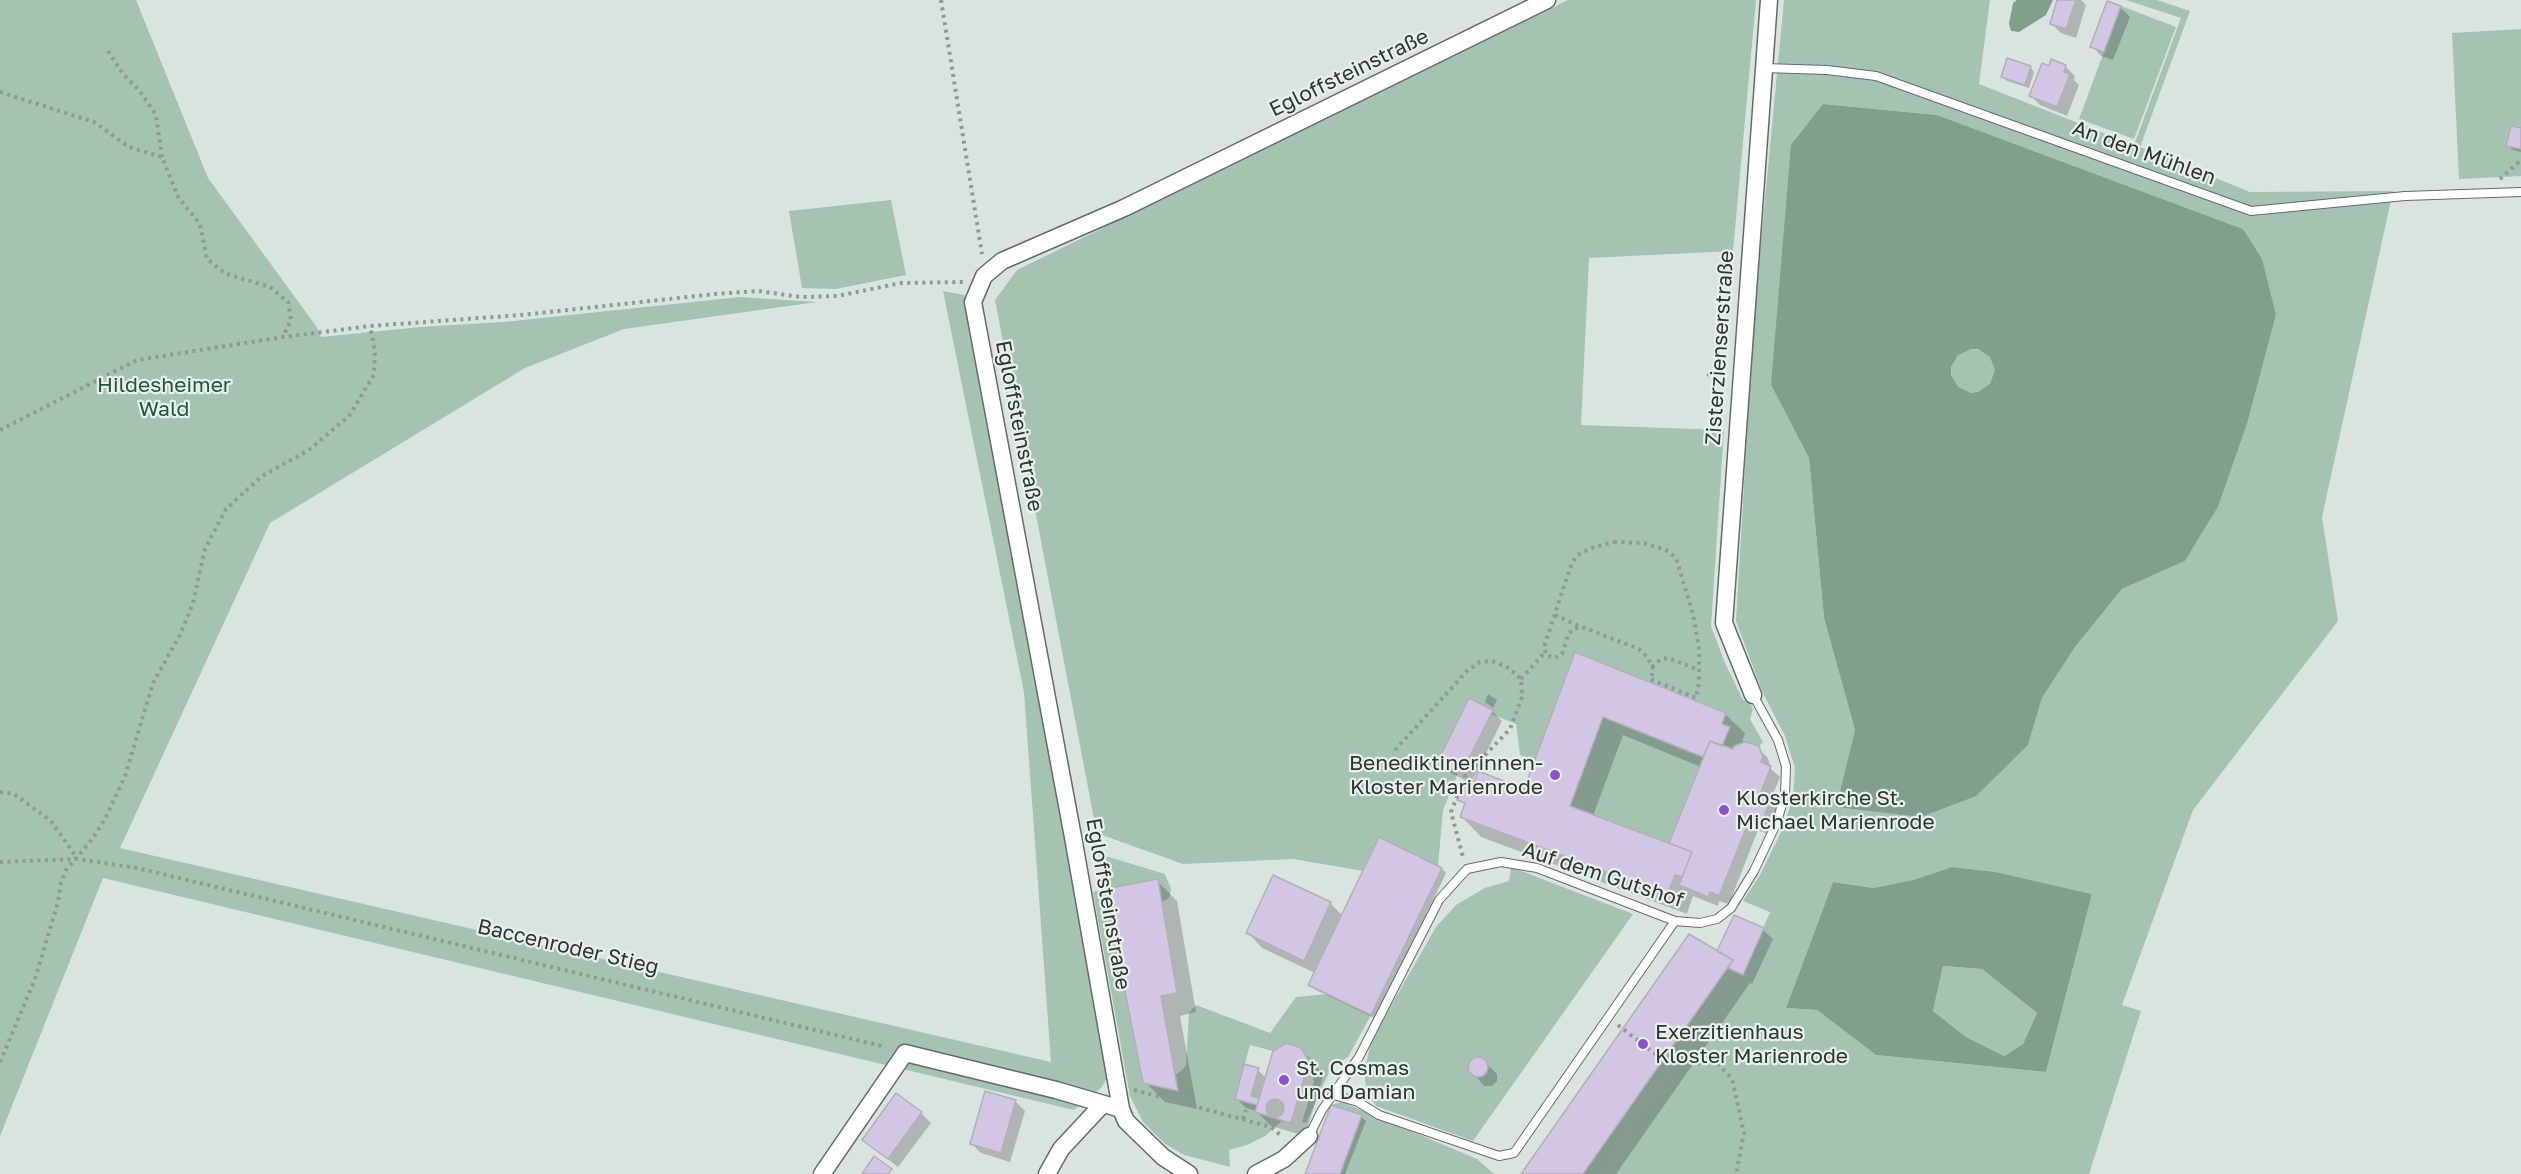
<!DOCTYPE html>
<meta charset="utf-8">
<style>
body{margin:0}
canvas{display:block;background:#dae4de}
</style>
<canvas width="2521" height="1174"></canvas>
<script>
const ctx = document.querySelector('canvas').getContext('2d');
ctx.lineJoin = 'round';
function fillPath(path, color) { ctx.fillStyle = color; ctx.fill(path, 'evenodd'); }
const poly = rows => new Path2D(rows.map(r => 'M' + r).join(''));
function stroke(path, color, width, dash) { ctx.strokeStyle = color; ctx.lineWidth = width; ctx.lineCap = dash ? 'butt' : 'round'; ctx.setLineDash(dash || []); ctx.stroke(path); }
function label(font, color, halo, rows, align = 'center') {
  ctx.font = font + ' "Golos Text",sans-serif'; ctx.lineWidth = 4.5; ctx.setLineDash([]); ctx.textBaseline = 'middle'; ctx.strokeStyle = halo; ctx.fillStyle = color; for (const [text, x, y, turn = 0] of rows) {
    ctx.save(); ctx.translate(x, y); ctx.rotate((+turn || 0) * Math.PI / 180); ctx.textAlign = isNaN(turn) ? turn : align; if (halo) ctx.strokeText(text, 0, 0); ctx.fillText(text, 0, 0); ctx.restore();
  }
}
const green = poly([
 [0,0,136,0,208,178,316,326,321,337,420,327,504,322,740,297,817,302,624,329,525,368,270,523,120,848,1051,1062,1024,692,943,291,964,295,1109,1075,1101,1088,1074,1110,103,878,0,1136],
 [1568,0,1756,0,1733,251,1589,258,1581,425,1724,430,1711,626,1725,663,1741,696,1743,700,1749,702,1753,709,1750,719,1763,742,1759,746,1744,742,1734,746,1733,749,1722,746,1730,727,1722,724,1726,712,1575,652,1535,760,1520,755,1516,724,1491,714,1493,710,1470,698,1458,773,1443,810,1438,866,1379,837,1363,871,1293,859,1183,864,1102,835,1095,824,995,300,1017,270],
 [1784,0,1990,0,1979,84,2134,145,2181,18,2126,0,2157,0,2190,11,2140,147,2250,192,2393,191,2322,517,2338,621,2193,810,2122,1005,2141,1011,2089,1174,1583,1174,1728,968,1743,975,1770,912,1743,901,1760,875,1783,828,1793,797,1795,768,1785,736,1762,691,1736,621,1754,315],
 [1823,104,1937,115,2243,229,2276,315,2247,424,2218,507,2185,561,2122,589,2075,647,2042,698,2028,745,1836,807,1855,730,1824,618,1809,458,1771,385],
 [1952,867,1996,872,2092,894,2046,1072,1876,1055,1817,1010,1786,1008,1833,882,1873,888,1913,880],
 [2121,6,2176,27,2134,139,2079,119],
 [2521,29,2521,176,2459,179,2452,33],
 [891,200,906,275,836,289,802,288,789,211],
 '1951 371a22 22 0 1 1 44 0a22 22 0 1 1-44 0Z',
 [1603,717,1703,757,1669,843,1570,806],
 [1099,854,1165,874,1171,889,1169,898,1162,902,1105,890,1144,1083,1178,1091,1176,1075,1186,1066,1189,1013,1196,1005,1270,1033,1296,997,1327,994,1371,1015,1348,1057,1331,1068,1306,1123,1302,1122,1314,1082,1309,1061,1301,1048,1286,1043,1273,1051,1250,1045,1235,1099,1257,1105,1255,1112,1283,1120,1265,1136,1247,1145,1229,1150,1230,1167,1184,1155,1164,1143,1143,1122,1130,1096,1093,892,1105,889],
 [1511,867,1633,914,1473,1141,1376,1106,1367,1093,1364,1071,1372,1039,1436,927,1456,905,1485,888,1509,881],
 [1943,966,1982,969,2037,1013,2023,1044,2004,1056,1966,1037,1933,1011],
 [1342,1102,1477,1159,1494,1174,1340,1174,1362,1116,1331,1105]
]);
const water = poly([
 [2017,0,2053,0,2046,15,2019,32,2011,31,2009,24,2013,3],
 [1823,104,1937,115,2243,229,2262,259,2276,315,2247,424,2218,507,2185,561,2122,589,2075,647,2042,698,2028,745,1976,796,1921,817,1836,807,1855,730,1824,618,1809,458,1771,385,1791,145],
 [1971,349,1978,349,1990,357,1995,370,1990,384,1978,392,1971,393,1958,387,1951,375,1951,367,1958,355],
 [1952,867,1996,872,2092,894,2046,1072,1876,1055,1817,1010,1786,1008,1833,882,1873,888,1913,880],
 [1943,966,1982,969,2037,1013,2023,1044,2004,1056,1966,1037,1933,1011]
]);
const shadow = poly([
 [2058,0,2081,0,2086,5,2076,38,2061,33,2051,23],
 [2120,7,2130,17,2113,60,2101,56,2092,46],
 [2052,61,2066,67,2075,76,2074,80,2079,85,2067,116,2040,105,2031,96],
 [2030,67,2034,72,2029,88,2007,81,2002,76],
 [2521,130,2521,152,2513,150,2508,146],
 [1576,654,1725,714,1745,733,1742,741,1758,748,1768,758,1771,769,1780,777,1770,801,1780,810,1770,835,1758,830,1729,904,1719,901,1718,906,1693,896,1687,914,1481,837,1462,817,1466,806,1459,800,1467,781,1449,772,1439,762,1492,711,1502,721,1471,783,1525,791],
 [1623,735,1701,767,1671,843,1676,848,1593,816],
 [1488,694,1497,700,1493,708,1485,702],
 [1380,839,1442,869,1446,873,1376,1019,1314,989,1310,985,1315,973,1262,948,1248,933,1330,903,1343,916],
 [1157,881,1177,901,1196,1012,1180,1016,1197,1109,1165,1102,1145,1082],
 [1763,930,1773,939,1752,984,1750,983,1616,1174,1523,1174,1723,956],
 [1300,1049,1316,1064,1323,1077,1305,1136,1271,1126,1256,1111,1246,1108,1236,1098,1258,1070,1266,1078],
 [1475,1058,1482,1059,1497,1074,1497,1081,1492,1086,1484,1086,1470,1069,1470,1063],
 [986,1093,1016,1102,1025,1111,1010,1162,981,1153,971,1143],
 [921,1113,931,1123,898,1167,864,1140],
 [1361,1117,1366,1121,1345,1174,1307,1174]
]);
const building = poly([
 [2057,0,2076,0,2066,29,2050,24,2057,0],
 [2107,1,2121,6,2104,52,2090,47,2107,1],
 [2007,58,2031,66,2025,85,2001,77,2007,58],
 [2051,59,2066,65,2064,72,2070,74,2057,107,2029,96,2042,63,2049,66,2051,59],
 [2511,126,2521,128,2521,149,2506,146,2511,126],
 [1575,652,1726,713,1722,724,1730,727,1722,746,1710,741,1703,757,1603,717,1570,806,1692,852,1682,877,1675,875,1667,895,1460,817,1465,803,1457,800,1466,779,1474,782,1478,771,1524,789,1575,652],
 [1469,698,1493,710,1461,774,1437,763,1469,698],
 [1710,741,1733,749,1734,746,1745,742,1759,746,1763,757,1761,762,1771,766,1760,795,1771,799,1760,826,1749,821,1719,896,1710,892,1708,897,1679,885,1692,852,1669,843,1710,741],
 [1379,837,1442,868,1371,1015,1308,985,1379,837],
 [1273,875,1331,902,1304,961,1246,933,1273,875],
 [1158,879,1177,993,1161,996,1178,1091,1143,1083,1105,889,1158,879],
 [1734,915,1764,928,1743,975,1728,968,1733,960,1717,951,1734,915],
 [1689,934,1733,960,1583,1174,1521,1174,1689,934],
 [1286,1043,1301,1048,1309,1061,1291,1123,1255,1112,1273,1051,1286,1043],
 '1468 1067a10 10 0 1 1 20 0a10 10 0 1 1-20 0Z',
 [1244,1064,1259,1068,1251,1096,1259,1098,1257,1105,1235,1099,1244,1064],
 [985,1091,1016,1100,1001,1153,970,1144,985,1091],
 [896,1093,922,1112,888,1159,862,1140,896,1093],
 '1266 1108a9 9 0 1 1 18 0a9 9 0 1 1-18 0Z',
 [1331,1105,1362,1115,1340,1174,1305,1174,1331,1105],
 [874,1156,892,1169,888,1174,862,1174,874,1156]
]);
const path = poly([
 [941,0,982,254],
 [108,51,123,74,139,90,156,115,162,157],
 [0,92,94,122,129,147,162,157,178,197,200,224,207,259,226,274,270,287,288,302,291,320,283,337],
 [2500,179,2521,160],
 [1707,374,1725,378],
 [0,430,137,360,283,337,370,326,521,315,715,294,758,291,801,297,837,296,901,283,963,282],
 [1614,542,1644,543,1666,550,1676,558,1693,614,1699,649,1699,683,1696,698,1650,679,1654,670,1647,657,1639,649,1582,627,1573,629,1568,635,1562,654,1555,658,1546,655,1544,647,1570,568,1576,556,1591,548,1614,542],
 [1555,615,1581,627],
 [1652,667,1661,659,1668,658,1699,670],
 [1521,679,1545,652],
 [1395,750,1468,670,1480,662,1492,661,1509,668,1521,679,1522,697,1510,729,1465,776,1451,812,1463,857],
 [0,792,14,794,51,821,77,858],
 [0,862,77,859,137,868,886,1047],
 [1618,1025,1672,1067],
 [0,1062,35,979,58,902,61,882,66,870,93,838,106,817,125,776,153,683,180,635,193,603,205,549,226,509,262,476,309,450,349,416,374,375,375,351,370,326],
 [1134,1090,1271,1127,1283,1137],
 [1243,1119,1246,1110],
 [1608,1174,1630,1125,1672,1067,1715,1061,1732,1079,1744,1133,1736,1174]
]);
const service = poly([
 [1764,68,1827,70,1876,76,2251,211,2405,196,2521,192],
 [1334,1095,1358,1102,1379,1115,1499,1156,1514,1153,1675,921],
 [1309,1136,1322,1110,1359,1057,1439,900,1467,869,1501,862,1537,868,1675,921,1700,923,1717,919,1731,908,1754,871,1777,822,1785,794,1786,766,1778,740,1753,695]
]);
const minor = poly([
 [1753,695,1724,623,1769,0],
 [822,1174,905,1053,1056,1090,1121,1109],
 [1047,1174,1061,1149,1102,1105],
 [1189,1174,1163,1157,1126,1121,1121,1109,1073,837,973,302,984,276,1002,261,1124,208,1547,0],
 [1256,1174,1284,1159,1309,1136]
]);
const markers = [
 [1555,775,6,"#8e51c7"],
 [1724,810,6,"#8e51c7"],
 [1643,1044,6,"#8e51c7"],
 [1284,1080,6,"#8e51c7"]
];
const streetNames = [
 ["Egloffsteinstraße",1349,73,-26],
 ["An den Mühlen",2144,153,20],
 ["Zisterzienserstraße",1720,348,-86],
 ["Egloffsteinstraße",1019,426,79],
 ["Auf dem Gutshof",1603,875,18],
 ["Egloffsteinstraße",1108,904,80],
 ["Baccenroder Stieg",568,947,13]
];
const parkNames = [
 ["Hildesheimer",164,385],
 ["Wald",164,409]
];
const poiNames = [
 ["Benediktinerinnen-",1543,763,"right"],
 ["Kloster Marienrode",1543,787,"right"],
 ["Klosterkirche St.",1736,798],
 ["Michael Marienrode",1736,822],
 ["Exerzitienhaus",1655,1032],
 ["Kloster Marienrode",1655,1056],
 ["St. Cosmas",1296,1068],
 ["und Damian",1296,1092]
];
fillPath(green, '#a5c3b1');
fillPath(water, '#80a08d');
fillPath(shadow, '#0003');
fillPath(building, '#d3c6e4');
stroke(building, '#b3afb8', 1.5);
stroke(service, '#646c67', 10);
stroke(minor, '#646c67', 19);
stroke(path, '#919994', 4, [3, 4.5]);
stroke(service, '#fff', 8);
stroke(minor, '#fff', 16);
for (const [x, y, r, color] of markers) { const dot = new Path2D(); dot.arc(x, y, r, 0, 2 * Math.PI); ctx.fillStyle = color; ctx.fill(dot); stroke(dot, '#e7f1eb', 2); }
label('21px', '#303431', '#e7f1eb', streetNames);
label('21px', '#20573c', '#e7f1eb', parkNames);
label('21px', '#303431', '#e7f1eb', poiNames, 'left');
</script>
